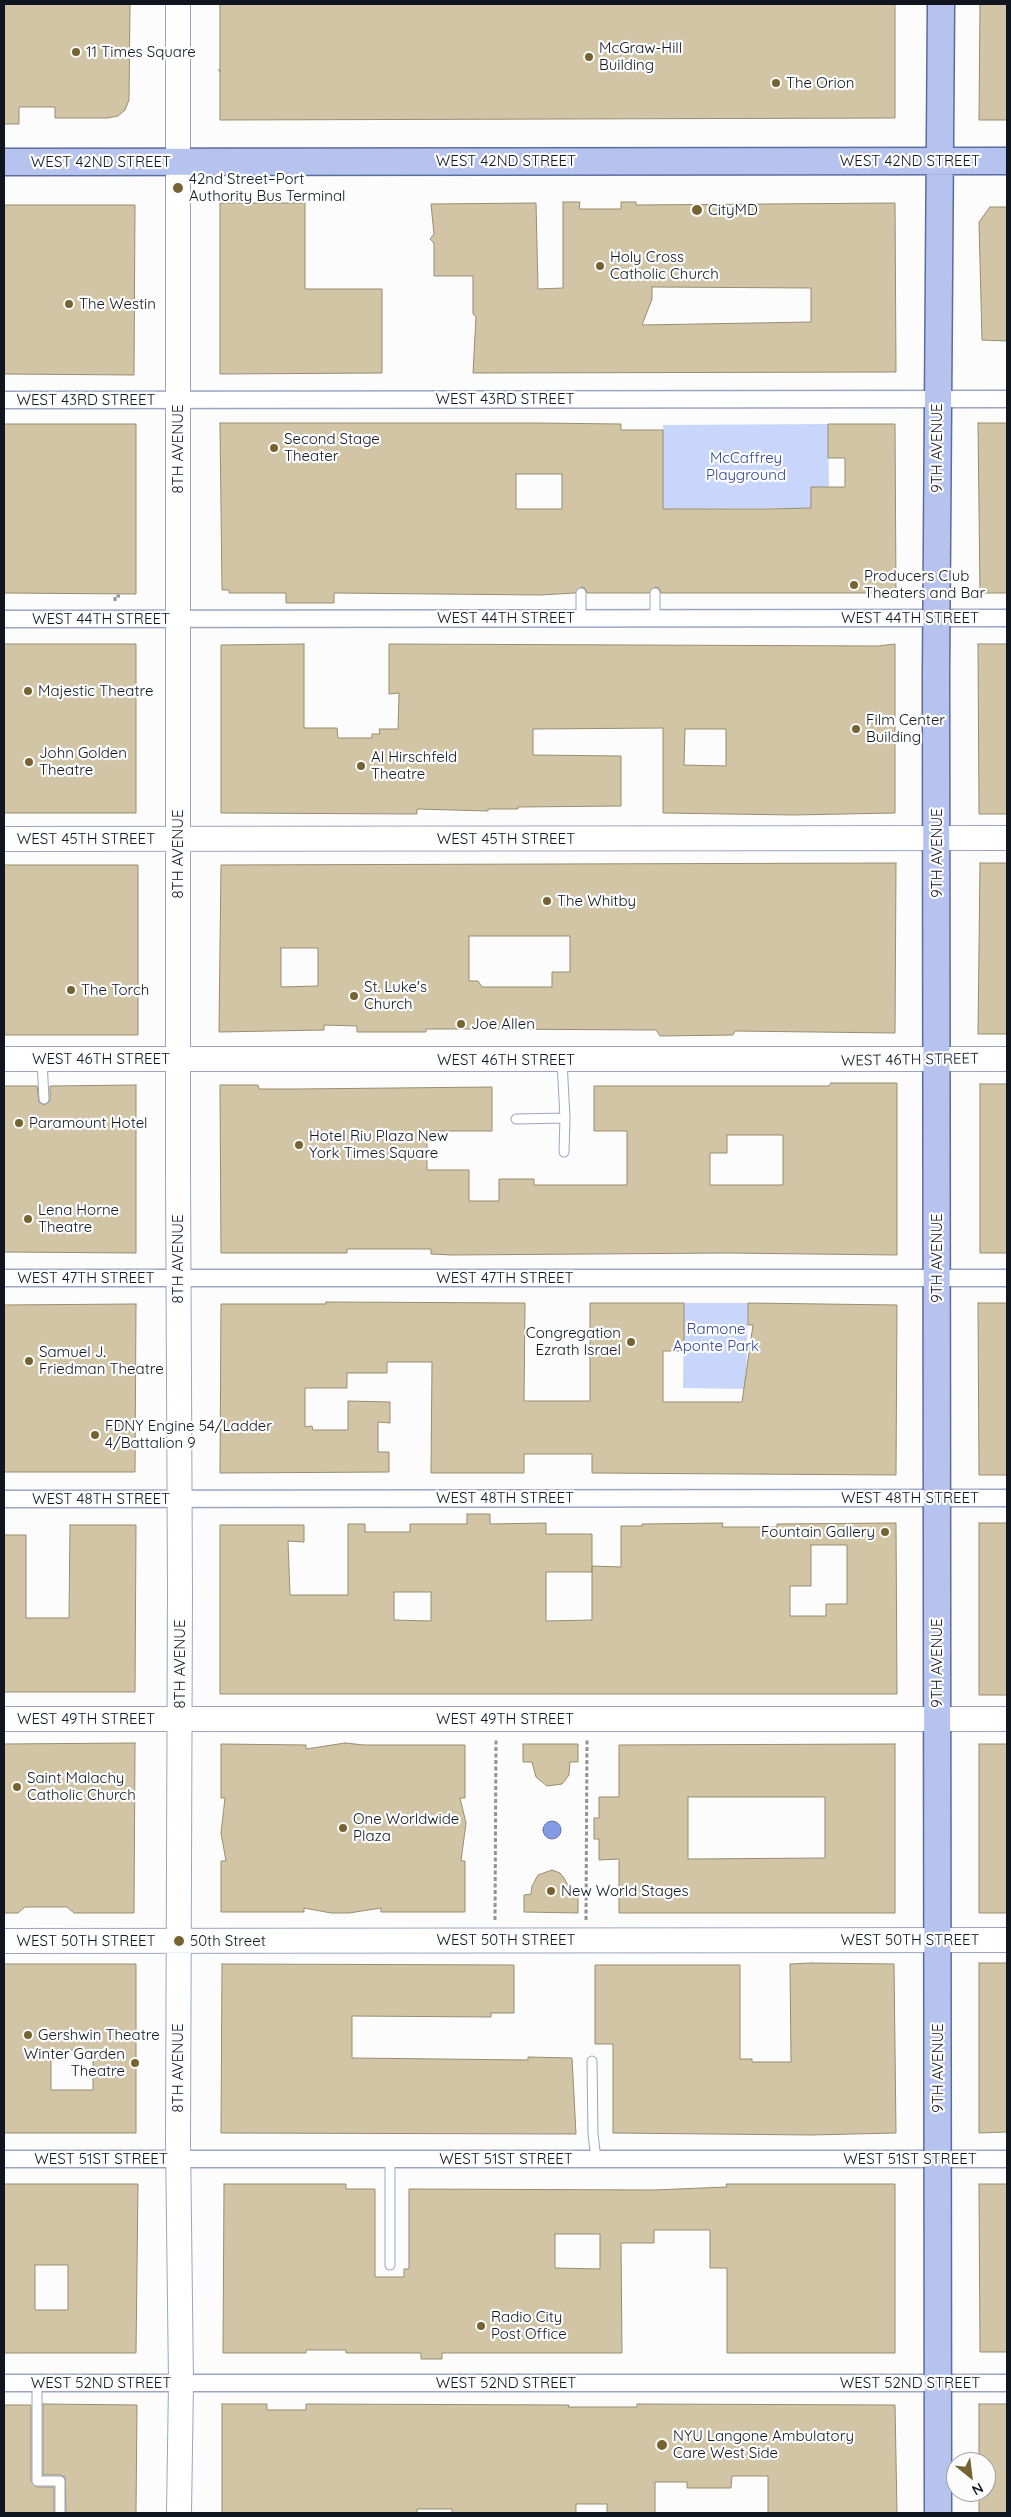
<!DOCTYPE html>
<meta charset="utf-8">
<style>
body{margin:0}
#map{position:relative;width:1011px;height:2517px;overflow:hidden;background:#fcfcfc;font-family:Quicksand,sans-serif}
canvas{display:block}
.frame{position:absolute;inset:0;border:5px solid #11151f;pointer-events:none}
.north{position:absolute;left:946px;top:2452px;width:50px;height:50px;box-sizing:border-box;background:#fcfcfc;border:1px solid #9ea0a4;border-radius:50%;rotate:151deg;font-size:14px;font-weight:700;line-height:20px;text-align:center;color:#11151f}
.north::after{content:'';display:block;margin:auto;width:18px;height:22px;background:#756331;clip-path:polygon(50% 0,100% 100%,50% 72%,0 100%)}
</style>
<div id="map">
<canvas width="1011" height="2517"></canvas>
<div class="frame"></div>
<div class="north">N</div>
</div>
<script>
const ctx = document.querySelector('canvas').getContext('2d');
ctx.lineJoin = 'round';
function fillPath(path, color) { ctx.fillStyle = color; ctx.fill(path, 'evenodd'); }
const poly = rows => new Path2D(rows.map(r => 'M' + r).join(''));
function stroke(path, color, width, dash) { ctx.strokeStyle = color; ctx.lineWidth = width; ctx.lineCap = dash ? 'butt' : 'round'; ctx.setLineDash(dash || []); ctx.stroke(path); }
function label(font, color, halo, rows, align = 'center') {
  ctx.font = font + ' Quicksand,sans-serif'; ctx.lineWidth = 4.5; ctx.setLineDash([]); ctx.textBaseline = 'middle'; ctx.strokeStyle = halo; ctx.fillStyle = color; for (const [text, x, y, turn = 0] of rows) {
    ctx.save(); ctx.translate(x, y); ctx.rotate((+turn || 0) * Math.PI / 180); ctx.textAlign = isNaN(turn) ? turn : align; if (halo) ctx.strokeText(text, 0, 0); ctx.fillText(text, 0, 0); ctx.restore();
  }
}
const green = poly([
 [828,424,829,488,811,487,811,508,663,509,663,425],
 [684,1303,748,1303,746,1389,683,1388]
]);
const water = poly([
 '543 1830a9 9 0 1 1 18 0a9 9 0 1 1-18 0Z'
]);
const building = poly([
 [4,4,130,4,129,100,125,110,118,116,108,118,55,118,55,107,19,107,19,124,4,124,4,4],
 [220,4,895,4,895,118,220,120,220,4],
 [980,4,1007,4,1007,120,979,120,980,4],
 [563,202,580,202,579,209,621,209,621,202,636,202,636,205,895,203,896,372,473,373,476,317,473,314,473,276,434,276,434,243,430,239,434,234,431,204,536,203,538,289,563,288,563,202],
 [652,287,811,288,811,322,642,325,652,299,652,287],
 [220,203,305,203,305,289,382,289,382,373,220,374,220,203],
 [4,205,135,205,134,375,4,374,4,205],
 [990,207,1007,207,1007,341,982,340,979,222,990,207],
 [220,423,536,423,621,424,621,430,663,430,663,509,769,509,811,508,811,487,845,487,845,458,828,458,828,424,895,424,896,593,661,593,659,588,655,587,649,593,587,593,585,588,581,587,575,593,540,595,334,593,334,603,286,603,286,593,229,593,229,590,222,590,220,423],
 [516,474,562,474,562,509,516,509,516,474],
 [978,423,1007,423,1007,593,980,593,978,423],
 [4,424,136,424,136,594,4,593,4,424],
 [4,644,136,644,136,813,4,813,4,644],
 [304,644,304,728,337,728,338,738,372,738,372,734,380,734,379,729,398,729,399,693,389,694,389,644,878,646,895,644,895,813,793,815,663,813,663,728,533,729,533,755,621,756,621,806,518,807,518,809,488,809,488,811,417,809,417,814,221,813,221,645,304,644],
 [685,729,726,729,726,766,684,765,685,729],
 [978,644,1007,644,1007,814,979,814,978,644],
 [896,863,895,1033,735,1031,733,1035,660,1036,656,1030,486,1029,426,1029,426,1032,357,1032,357,1026,324,1025,324,1030,219,1032,221,865,896,863],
 [469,936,570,936,570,972,552,972,552,987,482,987,478,981,469,981,469,936],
 [281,948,318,948,318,986,281,987,281,948],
 [980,863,1007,863,1007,1034,978,1034,980,863],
 [4,865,138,865,138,1035,4,1035,4,865],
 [831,1083,897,1083,897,1255,727,1253,452,1255,431,1254,431,1249,347,1249,347,1253,221,1253,220,1085,258,1085,259,1089,298,1089,492,1087,492,1131,427,1131,427,1170,469,1170,469,1201,499,1201,499,1179,534,1179,534,1185,627,1185,627,1131,594,1131,594,1086,829,1086,831,1083],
 [727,1135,783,1135,783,1185,710,1185,710,1153,727,1153,727,1135],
 [980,1084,1007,1084,1007,1253,980,1253,980,1084],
 [136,1085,136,1253,4,1252,4,1086,37,1086,39,1102,44,1105,50,1101,50,1086,136,1085],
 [326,1302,525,1303,524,1401,590,1401,590,1303,684,1303,684,1351,663,1351,663,1402,742,1402,753,1325,748,1325,748,1303,897,1305,896,1475,592,1473,592,1454,524,1454,524,1473,431,1473,432,1362,387,1362,387,1373,347,1373,347,1388,305,1388,305,1427,312,1426,313,1430,348,1430,348,1401,390,1402,390,1423,378,1422,378,1452,389,1452,389,1472,220,1473,221,1304,326,1304,326,1302],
 [978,1303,1007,1303,1007,1475,979,1475,978,1303],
 [136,1304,135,1472,4,1472,4,1305,136,1304],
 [467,1514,490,1514,490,1524,546,1523,546,1534,592,1534,592,1572,546,1572,546,1621,592,1620,592,1566,621,1567,621,1526,642,1526,642,1524,723,1523,722,1527,777,1527,777,1524,896,1523,897,1694,220,1694,220,1525,304,1525,304,1542,288,1541,290,1595,348,1595,348,1524,365,1524,365,1532,410,1532,410,1524,467,1524,467,1514],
 [811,1545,847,1545,847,1604,826,1604,826,1616,790,1616,790,1586,811,1586,811,1545],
 [394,1592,431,1592,431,1621,394,1620,394,1592],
 [979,1523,1007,1523,1007,1695,979,1695,979,1523],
 [70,1525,136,1525,135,1692,4,1692,4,1535,26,1535,26,1618,69,1618,70,1525],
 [135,1743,134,1913,74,1913,67,1907,25,1907,18,1913,4,1913,4,1744,135,1743],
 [345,1743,364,1745,465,1745,465,1798,460,1798,466,1823,461,1861,465,1861,465,1912,381,1912,381,1908,349,1913,331,1913,304,1908,304,1912,221,1912,221,1861,226,1861,221,1833,225,1798,221,1798,221,1744,306,1745,306,1749,345,1743],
 [523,1744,578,1744,578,1762,570,1762,569,1775,562,1784,547,1786,536,1777,532,1762,523,1762,523,1744],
 [895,1744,895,1913,619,1913,619,1859,599,1860,599,1839,594,1839,594,1818,599,1818,599,1797,619,1797,619,1745,895,1744],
 [688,1797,825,1797,825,1858,688,1859,688,1797],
 [979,1744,1007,1744,1007,1913,979,1913,979,1744],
 [552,1870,560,1873,564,1878,570,1889,570,1895,578,1895,578,1913,524,1912,524,1895,531,1894,532,1886,538,1875,552,1870],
 [811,1963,894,1964,896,2133,811,2135,613,2133,613,2044,595,2044,595,1965,740,1965,740,2059,752,2059,752,2062,791,2062,790,1964,811,1963],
 [979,1963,1007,1963,1007,2132,979,2133,979,1963],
 [4,1964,136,1964,136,2133,4,2133,4,1964],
 [51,2050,93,2050,93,2090,51,2090,51,2050],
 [222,1964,514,1965,514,2013,491,2013,491,2017,352,2016,352,2058,528,2060,528,2057,572,2058,576,2134,221,2133,222,1964],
 [4,2184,138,2184,136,2353,4,2353,4,2184],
 [35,2265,68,2265,68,2310,35,2310,35,2265],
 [224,2184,346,2184,346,2189,375,2189,375,2277,404,2277,404,2269,409,2269,409,2189,654,2190,727,2187,726,2184,895,2184,895,2353,727,2353,727,2268,710,2268,710,2230,654,2230,654,2243,621,2243,622,2353,442,2353,442,2359,421,2359,421,2353,346,2353,346,2350,306,2350,306,2353,223,2353,224,2184],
 [555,2234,600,2234,600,2269,555,2268,555,2234],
 [979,2184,1007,2184,1007,2352,980,2352,979,2184],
 [43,2404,137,2405,136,2513,66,2513,65,2477,60,2475,43,2475,43,2404],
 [222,2404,267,2404,267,2410,306,2410,306,2404,569,2405,568,2407,637,2407,637,2404,895,2405,897,2513,768,2513,768,2476,732,2476,731,2488,687,2488,687,2482,655,2482,655,2513,607,2513,607,2504,576,2504,576,2513,452,2513,452,2509,417,2509,417,2513,222,2513,222,2404],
 [979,2404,1007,2404,1007,2513,979,2513,979,2492,986,2492,986,2462,979,2462,979,2404],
 [4,2405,31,2405,31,2481,37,2487,54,2487,54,2513,4,2513,4,2405]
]);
const path = poly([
 [219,71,220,70],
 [115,601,115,596,120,596],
 [495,1920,496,1738],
 [586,1920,587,1738]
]);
const service = poly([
 [655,593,655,618],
 [581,618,581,593],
 [42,1060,44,1099],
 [516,1119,565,1118,562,1061],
 [564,1152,565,1118],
 [592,2061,593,2134,596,2159],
 [390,2159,390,2265],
 [37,2383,37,2481,60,2481,60,2513]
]);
const minor = poly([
 [4,400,1007,399],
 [4,619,1007,618],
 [4,1278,1007,1278],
 [4,1499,1007,1498],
 [4,2159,1007,2159],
 [4,2383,1007,2383]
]);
const secondary = poly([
 [178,4,178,1173,180,1590,178,2141,181,2383,179,2513],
 [4,839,1007,838],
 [4,1059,1007,1059],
 [4,1719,1007,1719],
 [4,1941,1007,1940]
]);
const primary = poly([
 [4,162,1007,161],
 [938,2513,936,672,941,4]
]);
const markers = [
 [76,52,5,"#756331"],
 [589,57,5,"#756331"],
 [776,83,5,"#756331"],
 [178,188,6,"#756331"],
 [697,210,6,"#756331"],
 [600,266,5,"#756331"],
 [69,304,5,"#756331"],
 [274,448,5,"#756331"],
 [854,585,5,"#756331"],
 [28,691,5,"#756331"],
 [856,729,5,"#756331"],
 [29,762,5,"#756331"],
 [361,766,5,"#756331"],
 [547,901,5,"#756331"],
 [71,990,5,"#756331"],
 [354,996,5,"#756331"],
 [461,1024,5,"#756331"],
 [19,1123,5,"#756331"],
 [299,1145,5,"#756331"],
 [28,1219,5,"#756331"],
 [631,1342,5,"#756331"],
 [29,1361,5,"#756331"],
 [95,1435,5,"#756331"],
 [885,1532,5,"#756331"],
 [17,1787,5,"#756331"],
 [343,1828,5,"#756331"],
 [551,1891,5,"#756331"],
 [179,1941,6,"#756331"],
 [28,2035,5,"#756331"],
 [135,2063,5,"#756331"],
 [481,2326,5,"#756331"],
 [662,2445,6,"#756331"]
];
const poiNames = [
 ["McGraw-Hill",599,48],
 ["Building",599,65],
 ["11 Times Square",86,52],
 ["The Orion",786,83],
 ["42nd Street–Port",189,179],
 ["Authority Bus Terminal",189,196],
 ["CityMD",708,210],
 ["Holy Cross",610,257],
 ["Catholic Church",610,274],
 ["The Westin",79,304],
 ["Second Stage",284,439],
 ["Theater",284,456],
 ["Producers Club",864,576],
 ["Theaters and Bar",864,593],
 ["Majestic Theatre",38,691],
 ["Film Center",866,720],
 ["Building",866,737],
 ["John Golden",39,753],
 ["Theatre",39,770],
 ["Al Hirschfeld",371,757],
 ["Theatre",371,774],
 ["The Whitby",557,901],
 ["St. Luke's",364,987],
 ["Church",364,1004],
 ["The Torch",81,990],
 ["Joe Allen",471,1024],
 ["Paramount Hotel",29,1123],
 ["Hotel Riu Plaza New",309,1136],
 ["York Times Square",309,1153],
 ["Lena Horne",38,1210],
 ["Theatre",38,1227],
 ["Congregation",621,1333,"right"],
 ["Ezrath Israel",621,1350,"right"],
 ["Samuel J.",39,1352],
 ["Friedman Theatre",39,1369],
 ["FDNY Engine 54/Ladder",105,1426],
 ["4/Battalion 9",105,1443],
 ["Fountain Gallery",875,1532,"right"],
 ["Saint Malachy",27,1778],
 ["Catholic Church",27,1795],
 ["One Worldwide",353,1819],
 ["Plaza",353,1836],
 ["New World Stages",561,1891],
 ["50th Street",190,1941],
 ["Gershwin Theatre",38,2035],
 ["Winter Garden",125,2054,"right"],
 ["Theatre",125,2071,"right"],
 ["Radio City",491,2317],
 ["Post Office",491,2334],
 ["NYU Langone Ambulatory",673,2436],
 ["Care West Side",673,2453]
];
const streetNames = [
 ["WEST 42ND STREET",506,161],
 ["WEST 42ND STREET",910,161],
 ["WEST 42ND STREET",101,162],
 ["WEST 43RD STREET",505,399],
 ["WEST 43RD STREET",86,400],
 ["9TH AVENUE",937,448,-90],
 ["8TH AVENUE",178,449,-90],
 ["WEST 44TH STREET",506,618],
 ["WEST 44TH STREET",910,618],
 ["WEST 44TH STREET",101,619],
 ["WEST 45TH STREET",86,839],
 ["WEST 45TH STREET",506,839],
 ["9TH AVENUE",937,853,-90],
 ["8TH AVENUE",178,854,-90],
 ["WEST 46TH STREET",101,1059],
 ["WEST 46TH STREET",506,1060],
 ["WEST 46TH STREET",910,1060,-1],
 ["9TH AVENUE",937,1258,-90],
 ["8TH AVENUE",178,1259,-90],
 ["WEST 47TH STREET",86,1278],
 ["WEST 47TH STREET",505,1278],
 ["WEST 48TH STREET",505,1498],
 ["WEST 48TH STREET",910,1498],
 ["WEST 48TH STREET",101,1499],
 ["9TH AVENUE",937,1663,-90],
 ["8TH AVENUE",180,1664,-90],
 ["WEST 49TH STREET",86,1719],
 ["WEST 49TH STREET",505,1719],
 ["WEST 50TH STREET",506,1940],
 ["WEST 50TH STREET",910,1940],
 ["WEST 50TH STREET",86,1941],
 ["8TH AVENUE",178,2068,-90],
 ["9TH AVENUE",938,2068,-90],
 ["WEST 51ST STREET",101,2159],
 ["WEST 51ST STREET",506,2159],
 ["WEST 51ST STREET",910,2159],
 ["WEST 52ND STREET",101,2383],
 ["WEST 52ND STREET",506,2383],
 ["WEST 52ND STREET",910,2383]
];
const parkNames = [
 ["McCaffrey",746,458],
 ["Playground",746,475],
 ["Ramone",716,1329],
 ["Aponte Park",716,1346]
];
fillPath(green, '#c9d6fc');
fillPath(water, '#859be4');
stroke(water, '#6273a9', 1);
fillPath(building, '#d1c5a5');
stroke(building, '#988d6f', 1);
stroke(service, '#9ba5c2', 11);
stroke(minor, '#9ba5c2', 19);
stroke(secondary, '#9ba5c2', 26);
stroke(primary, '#5c6c9e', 29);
stroke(path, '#929398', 3, [4, 2.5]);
stroke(service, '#fff', 9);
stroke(minor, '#fff', 16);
stroke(secondary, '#fff', 24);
stroke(primary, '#b6c3ee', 26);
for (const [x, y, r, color] of markers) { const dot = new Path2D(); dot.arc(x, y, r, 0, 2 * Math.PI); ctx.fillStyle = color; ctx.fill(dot); stroke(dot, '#fcfcfc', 2); }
label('15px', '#11151f', '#fcfcfc', poiNames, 'left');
label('15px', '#11151f', '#fcfcfc', streetNames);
label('15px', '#324499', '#fcfcfc', parkNames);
</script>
